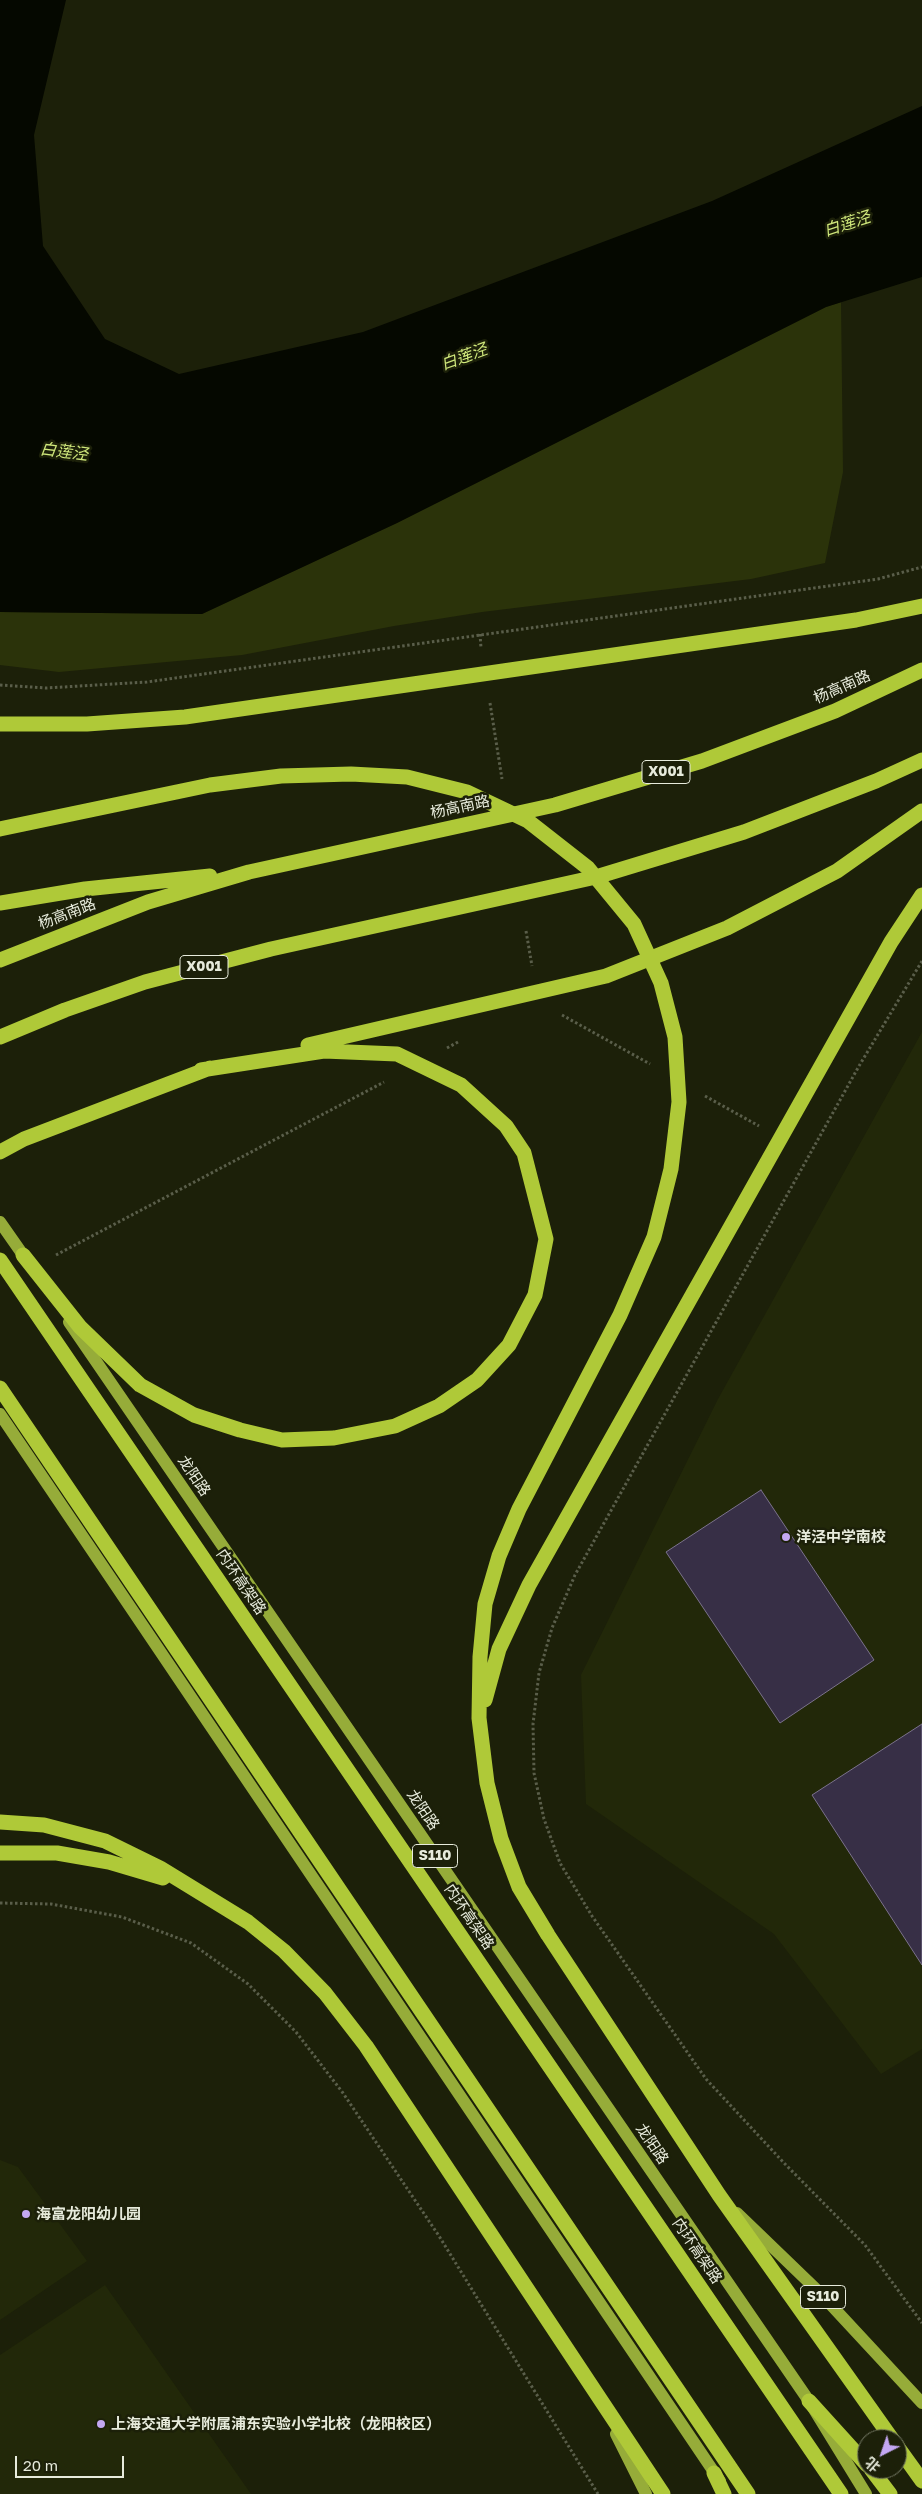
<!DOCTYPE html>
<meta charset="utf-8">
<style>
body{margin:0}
#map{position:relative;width:922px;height:2494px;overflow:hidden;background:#1c2009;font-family:"Golos Text","Noto Sans SC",sans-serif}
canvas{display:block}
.north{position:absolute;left:857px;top:2429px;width:50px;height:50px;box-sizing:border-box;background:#1c2009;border:1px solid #6d715d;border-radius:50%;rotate:221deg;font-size:14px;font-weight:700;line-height:20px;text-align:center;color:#e7ebdc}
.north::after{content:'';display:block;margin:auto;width:18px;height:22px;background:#c3a7f2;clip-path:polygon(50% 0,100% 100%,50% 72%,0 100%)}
.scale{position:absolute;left:15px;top:2456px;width:109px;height:22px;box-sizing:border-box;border:2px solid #e7ebdc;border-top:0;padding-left:6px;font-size:15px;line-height:18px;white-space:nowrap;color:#e7ebdc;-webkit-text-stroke:4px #1c2009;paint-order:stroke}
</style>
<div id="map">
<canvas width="922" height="2494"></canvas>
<div class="north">北</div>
<div class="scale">20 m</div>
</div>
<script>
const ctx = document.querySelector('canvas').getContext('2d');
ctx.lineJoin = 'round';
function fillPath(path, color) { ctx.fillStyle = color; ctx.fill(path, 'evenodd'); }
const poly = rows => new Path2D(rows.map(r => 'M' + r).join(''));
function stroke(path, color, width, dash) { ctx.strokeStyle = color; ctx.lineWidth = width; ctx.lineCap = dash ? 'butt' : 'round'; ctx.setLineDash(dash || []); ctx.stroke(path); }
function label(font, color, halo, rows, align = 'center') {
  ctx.font = font + ' "Golos Text","Noto Sans SC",sans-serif'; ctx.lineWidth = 5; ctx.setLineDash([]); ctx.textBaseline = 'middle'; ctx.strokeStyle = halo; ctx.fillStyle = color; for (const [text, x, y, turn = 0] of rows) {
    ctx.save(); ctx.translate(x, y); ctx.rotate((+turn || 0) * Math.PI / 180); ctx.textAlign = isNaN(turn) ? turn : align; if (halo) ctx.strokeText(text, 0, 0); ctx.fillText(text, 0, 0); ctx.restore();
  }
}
const built = poly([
 [922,1032,922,2049,881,2074,774,1934,586,1804,581,1675,718,1399],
 [0,2160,18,2167,87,2261,0,2320],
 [105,2285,251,2494,0,2494,0,2355]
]);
const green = poly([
 [841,302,843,472,825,563,751,579,482,612,394,626,242,655,59,672,0,665,0,612,202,614,397,523,826,307]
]);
const water = poly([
 [0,0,66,0,34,135,43,246,105,339,179,374,363,332,712,201,922,106,922,277,826,307,397,523,202,614,0,612]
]);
const building = poly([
 [761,1490,874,1660,780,1723,666,1552,761,1490],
 [922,1724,922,1965,812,1795,922,1724]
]);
const path = poly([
 [480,634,481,648],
 [0,685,46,688,147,682,878,579,922,567],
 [490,703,502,779],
 [526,931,532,966],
 [922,961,859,1066,575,1575,552,1628,539,1673,533,1724,534,1773,544,1819,560,1863,592,1916,706,2079,784,2163,865,2245,922,2323],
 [562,1015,650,1064],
 [447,1048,458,1042],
 [705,1096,759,1126],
 [56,1255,384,1082],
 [0,1903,51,1904,122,1917,191,1943,248,1984,296,2032,343,2093,439,2236,598,2494]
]);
const major = poly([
 [0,1222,28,1262],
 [69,1322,809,2401,866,2494],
 [0,1414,720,2481],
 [737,2213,819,2292,922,2403],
 [616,2434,646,2494]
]);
const highway = poly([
 [0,724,87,724,185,717,856,620,922,606],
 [0,829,210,785,281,776,351,774,407,777,467,792,528,821,588,868,634,924,661,983,675,1037,679,1102,671,1169,654,1237,620,1315,519,1509,499,1556,485,1604,480,1657,479,1718,487,1783,501,1839,519,1887,548,1935,719,2195,892,2439],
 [0,903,85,889,210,876],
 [0,960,148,902,249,872,555,805,702,761,835,711,922,670],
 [0,1037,65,1010,145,982,271,949,596,877,744,832,876,781,922,760],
 [308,1045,606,976,727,928,837,871,922,811],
 [0,1152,24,1139,210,1068],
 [23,1255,80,1327,140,1385,194,1415,240,1430,282,1440,334,1438,395,1426,439,1406,477,1380,509,1345,535,1295,546,1239,524,1153,506,1126,461,1085,397,1054,324,1051,201,1070],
 [0,1260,841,2494],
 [0,1388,748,2494],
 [485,1700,499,1649,529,1585,891,942,922,895],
 [0,1822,44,1825,105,1841,160,1868,248,1922,284,1951,325,1993,366,2046,663,2494],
 [0,1853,57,1853,109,1862,163,1878],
 [809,2401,867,2465],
 [897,2446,922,2481],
 [871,2469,890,2494],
 [714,2473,724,2494]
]);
const markers = [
 [786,1537,5,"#c3a7f2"],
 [26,2214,5,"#c3a7f2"],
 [101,2424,5,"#c3a7f2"]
];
const shields = [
 [666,772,48],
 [204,967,48],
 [435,1856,45],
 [823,2297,45]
];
const shieldNames = [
 ["X001",666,772],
 ["X001",204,967],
 ["S110",435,1856],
 ["S110",823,2297]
];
const streetNames = [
 ["杨高南路",842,687,-24],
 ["杨高南路",460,807,-12],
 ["杨高南路",67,914,-21],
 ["龙阳路",194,1476,56],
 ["内环高架路",241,1582,56],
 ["龙阳路",423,1810,56],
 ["内环高架路",469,1917,56],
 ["龙阳路",652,2144,56],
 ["内环高架路",697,2251,56]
];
const poiNames = [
 ["洋泾中学南校",796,1537],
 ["海富龙阳幼儿园",36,2214],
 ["上海交通大学附属浦东实验小学北校（龙阳校区）",111,2424]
];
const waterNames = [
 ["白莲泾",847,224,-18],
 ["白莲泾",464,357,-20],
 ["白莲泾",64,452,7]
];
fillPath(built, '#222809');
fillPath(green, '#2b330a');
fillPath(water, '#050800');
fillPath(building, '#372f46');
stroke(building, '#7b728c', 1);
stroke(path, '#5a5e4a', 3, [2.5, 2.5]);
stroke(major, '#96ac39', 12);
stroke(highway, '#afc938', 15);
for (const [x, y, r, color] of markers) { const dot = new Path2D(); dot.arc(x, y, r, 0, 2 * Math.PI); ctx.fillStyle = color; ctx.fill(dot); stroke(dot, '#1c2009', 2); }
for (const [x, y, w] of shields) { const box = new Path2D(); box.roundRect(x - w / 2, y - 11.5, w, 23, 4); ctx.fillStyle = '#1c2009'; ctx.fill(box); stroke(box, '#e7ebdc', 1); }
label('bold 14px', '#e7ebdc', null, shieldNames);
label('15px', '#e7ebdc', '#1c2009', streetNames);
label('bold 15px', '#e7ebdc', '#1c2009', poiNames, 'left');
label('italic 16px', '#d0e87c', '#1c2009', waterNames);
</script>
